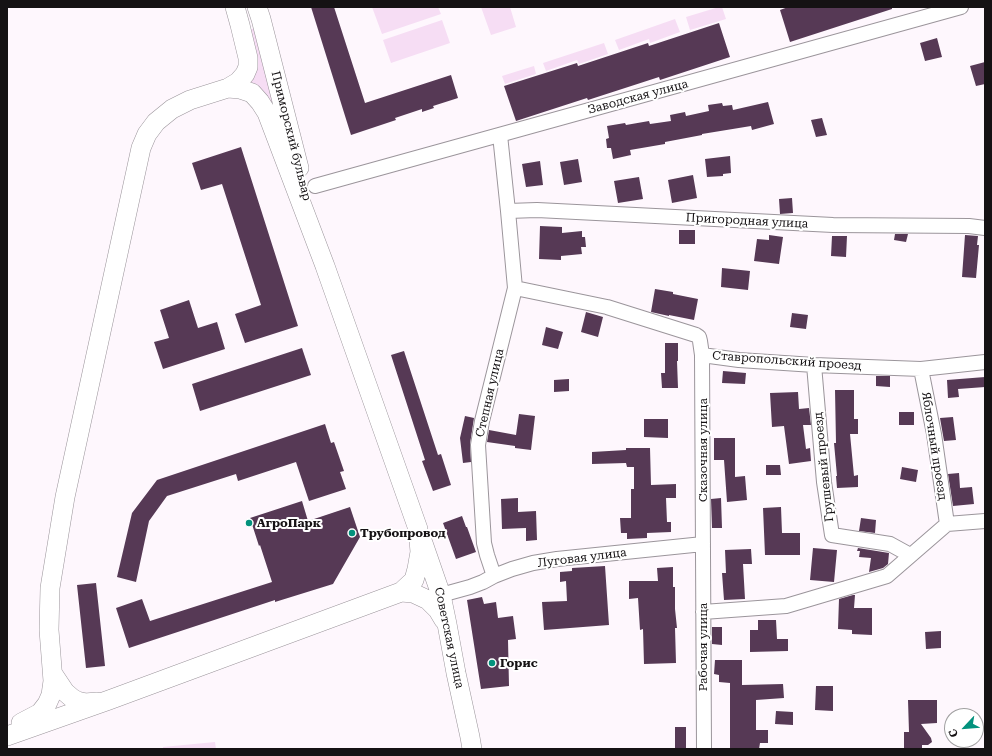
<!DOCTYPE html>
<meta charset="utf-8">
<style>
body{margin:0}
#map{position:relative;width:992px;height:756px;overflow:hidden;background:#fef7fd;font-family:"Roboto Serif",serif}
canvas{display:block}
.frame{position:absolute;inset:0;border:8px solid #151214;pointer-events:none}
.north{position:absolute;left:944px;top:708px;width:40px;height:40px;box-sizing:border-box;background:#fff;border:1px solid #a1a0a1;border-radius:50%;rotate:244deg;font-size:11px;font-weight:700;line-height:16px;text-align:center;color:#151214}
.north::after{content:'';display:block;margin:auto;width:14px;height:18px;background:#03927d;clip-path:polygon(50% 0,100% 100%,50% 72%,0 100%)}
</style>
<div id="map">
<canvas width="992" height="756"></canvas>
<div class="frame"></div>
<div class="north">С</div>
</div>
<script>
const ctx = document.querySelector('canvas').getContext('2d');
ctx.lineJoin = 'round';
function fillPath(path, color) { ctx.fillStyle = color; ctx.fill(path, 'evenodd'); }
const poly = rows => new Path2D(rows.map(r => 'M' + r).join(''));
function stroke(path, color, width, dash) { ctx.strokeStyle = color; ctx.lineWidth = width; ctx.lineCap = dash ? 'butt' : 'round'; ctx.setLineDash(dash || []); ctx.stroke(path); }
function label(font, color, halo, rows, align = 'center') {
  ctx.font = font + ' "Roboto Serif",serif'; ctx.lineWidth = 4; ctx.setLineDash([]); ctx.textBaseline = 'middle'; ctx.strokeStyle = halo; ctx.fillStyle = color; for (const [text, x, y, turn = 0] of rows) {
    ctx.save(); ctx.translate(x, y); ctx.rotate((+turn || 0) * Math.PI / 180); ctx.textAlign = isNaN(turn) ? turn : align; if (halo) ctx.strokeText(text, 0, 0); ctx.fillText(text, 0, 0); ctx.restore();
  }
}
const green = poly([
 [372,7,438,7,441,14,382,34],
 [481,7,510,7,516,27,491,35],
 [719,7,722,7,726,19,690,30,686,17],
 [675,19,680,32,650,43,649,39,619,50,615,40],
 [442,20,450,43,391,63,383,40],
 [254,28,273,102,270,102,250,86,250,30],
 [604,43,608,54,579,64,577,60,546,71,543,63],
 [534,66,536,74,505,84,502,76],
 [215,742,216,749,163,749,163,747]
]);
const building = poly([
 [311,7,334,7,365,103,451,75,458,98,433,106,434,108,422,112,422,109,395,118,396,120,351,135],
 [788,7,892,7,892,9,790,42,780,10],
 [719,23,730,57,660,80,659,77,588,100,587,98,516,121,504,86,577,63,578,66,648,43,649,46],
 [937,38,942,57,925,61,920,43],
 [985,62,985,84,976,86,970,66],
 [768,102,774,124,752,130,751,126,702,134,702,135,665,142,665,144,630,150,631,155,613,159,611,148,607,148,606,139,609,138,607,126,625,123,626,125,649,121,650,124,671,121,670,115,685,112,686,116,709,111,708,105,722,103,723,106,732,105,733,110],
 [822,118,827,135,816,137,811,120],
 [241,147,298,326,245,343,235,314,261,305,222,184,201,190,192,163],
 [730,156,731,173,723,174,723,176,707,177,705,159],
 [578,159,582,182,564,185,560,162],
 [540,161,543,185,526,187,522,164],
 [693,175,697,198,672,203,668,180],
 [639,177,643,199,618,203,614,181],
 [792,198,793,213,780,214,779,199],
 [540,226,562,227,562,233,582,231,582,237,585,237,586,247,581,247,582,254,561,256,561,260,539,259],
 [679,230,695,230,695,244,679,244],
 [895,234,908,234,906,242,894,240],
 [769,235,783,237,779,264,754,261,757,239,769,240],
 [965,235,978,236,977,245,979,245,976,278,962,277],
 [832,236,847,236,846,257,831,256],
 [722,268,750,271,748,290,721,287],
 [655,289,673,292,673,294,698,299,694,320,669,315,669,316,651,312],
 [189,300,198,328,217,322,225,349,163,369,154,342,169,338,160,310],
 [586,312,603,317,598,337,581,332],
 [792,313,808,315,806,329,790,327],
 [546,327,563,332,558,349,542,345],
 [665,343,678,343,678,361,677,361,678,388,662,388,661,373,665,373],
 [302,348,311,375,200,411,192,384],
 [404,351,438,455,441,454,451,485,433,491,422,461,425,460,391,355],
 [723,371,746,373,745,384,722,383],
 [876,376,890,376,890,387,876,386],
 [985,377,985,387,958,389,959,397,948,398,947,380],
 [569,379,569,391,554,392,554,380],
 [835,390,854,390,854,419,858,419,858,434,850,434,854,476,858,475,858,487,837,488,836,476,837,476,834,443,836,443],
 [798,392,799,409,809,408,811,425,803,425,806,449,810,448,811,461,789,464,784,426,772,427,770,393],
 [899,412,914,412,914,425,899,425],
 [519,414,535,416,531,450,515,448,515,446,487,442,489,430,516,435],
 [465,416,474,418,470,444,471,462,463,463,460,438],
 [953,417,956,440,944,441,940,418],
 [644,419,668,419,668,438,644,437],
 [325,424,331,443,334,442,344,471,340,472,346,489,309,501,296,462,238,481,236,474,167,496,149,521,136,582,117,577,132,513,157,480],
 [714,438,735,438,735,477,745,476,747,500,727,502,724,460,714,460],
 [626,448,650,448,651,485,676,484,676,498,666,498,667,522,671,522,671,532,647,533,647,538,627,539,627,533,621,533,620,518,631,518,631,489,634,489,634,467,627,467,626,463,592,464,592,452,626,450],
 [766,465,780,465,781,475,766,475],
 [902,467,918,470,916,482,900,479],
 [959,473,960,488,972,487,974,504,953,506,948,474],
 [518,498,518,512,536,511,537,540,526,541,526,528,502,529,501,499],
 [721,498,722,528,712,528,711,499],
 [302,501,308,521,350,507,360,537,333,584,275,602,275,600,129,648,116,608,142,599,150,621,272,582,260,545,259,546,250,518],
 [781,507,782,533,800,533,800,555,765,555,763,508],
 [462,516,466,527,467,527,476,552,456,559,443,523],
 [861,518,876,520,875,533,859,531],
 [813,548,837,550,834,582,810,580],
 [858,548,889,553,888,564,883,568,869,572,871,558,859,557,860,551,857,551],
 [751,549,752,564,743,564,745,599,724,600,722,573,726,573,725,550],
 [605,566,609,625,544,630,542,602,567,601,566,581,560,582,560,572,572,571,572,568],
 [673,567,673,587,675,587,675,609,677,628,675,628,676,663,644,664,643,629,640,630,638,598,629,599,629,581,658,581,657,568],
 [96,583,105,666,86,668,77,585],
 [853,595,855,595,854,608,872,608,872,635,852,634,852,630,838,629,839,599],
 [482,597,484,604,496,602,498,618,513,616,516,639,508,640,509,686,481,689,467,600],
 [758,620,776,620,777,639,788,639,788,651,750,652,750,630,758,630],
 [712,627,722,627,722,645,712,644],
 [941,631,941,648,926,649,925,632],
 [715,660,742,660,742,685,783,684,784,698,756,700,756,730,768,730,768,743,760,743,759,749,730,749,730,683,719,682,719,675,714,674],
 [816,686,833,686,833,711,815,710],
 [908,700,937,700,937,723,921,724,931,738,932,742,928,745,922,745,922,749,904,749,904,732,909,732],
 [776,711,793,712,793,725,775,724],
 [675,727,686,727,686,749,675,749]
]);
const minor = poly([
 [315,186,961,7],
 [508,211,537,210,833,225,969,226,985,228],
 [515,288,607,307,696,335,699,337,700,341,702,355,739,360,814,365,921,369,985,362],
 [702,355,704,749],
 [814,365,824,482,832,535,890,544,910,555],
 [921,369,934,434,947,524],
 [947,524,985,521],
 [494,576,487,555,484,543,478,445,482,421,515,288,508,211,500,135],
 [441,595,470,587,483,582,494,576,512,569,533,563,557,559,703,544],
 [703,612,786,606,887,576,947,524]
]);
const secondary = poly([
 [257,7,261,19,299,168],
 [423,543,441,595,447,624,456,673,470,737,472,749],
 [401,592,413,593,428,600,438,610,444,620],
 [53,674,65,692,72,698,77,701,85,703,97,702],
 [21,723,40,713,47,704,51,695,53,681,49,630,50,588,65,497,141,148,147,134,156,122,172,109,190,100,228,88,238,82,245,74,248,67,248,58,240,25,235,7],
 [7,736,109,700,401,592,414,580,417,569,420,552,418,529,325,266,267,113,260,102,252,93,240,89,228,88]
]);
const markers = [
 [249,523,4,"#03927d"],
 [352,533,4,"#03927d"],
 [492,663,4,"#03927d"]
];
const streetNames = [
 ["Заводская улица",638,97,-15],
 ["Приморский бульвар",291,136,76],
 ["Пригородная улица",747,221,3],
 ["Ставропольский проезд",787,361,4],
 ["Степная улица",490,393,-77],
 ["Яблочный проезд",934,446,81],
 ["Сказочная улица",703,450,-90],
 ["Грушевый проезд",824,467,-96],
 ["Луговая улица",582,558,-7],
 ["Советская улица",449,638,78],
 ["Рабочая улица",703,647,-90]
];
const poiNames = [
 ["АгроПарк",257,523],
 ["Трубопровод",360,533],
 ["Горис",500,663]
];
fillPath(green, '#f6ddf4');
fillPath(building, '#563955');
stroke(minor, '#9b959b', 16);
stroke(secondary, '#9b959b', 20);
stroke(minor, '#fff', 14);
stroke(secondary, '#fff', 19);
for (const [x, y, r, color] of markers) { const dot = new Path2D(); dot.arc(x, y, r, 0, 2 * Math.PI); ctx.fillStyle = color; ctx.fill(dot); stroke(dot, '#fff', 1.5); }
label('12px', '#151214', '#fff', streetNames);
label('bold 12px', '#151214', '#fff', poiNames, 'left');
</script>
